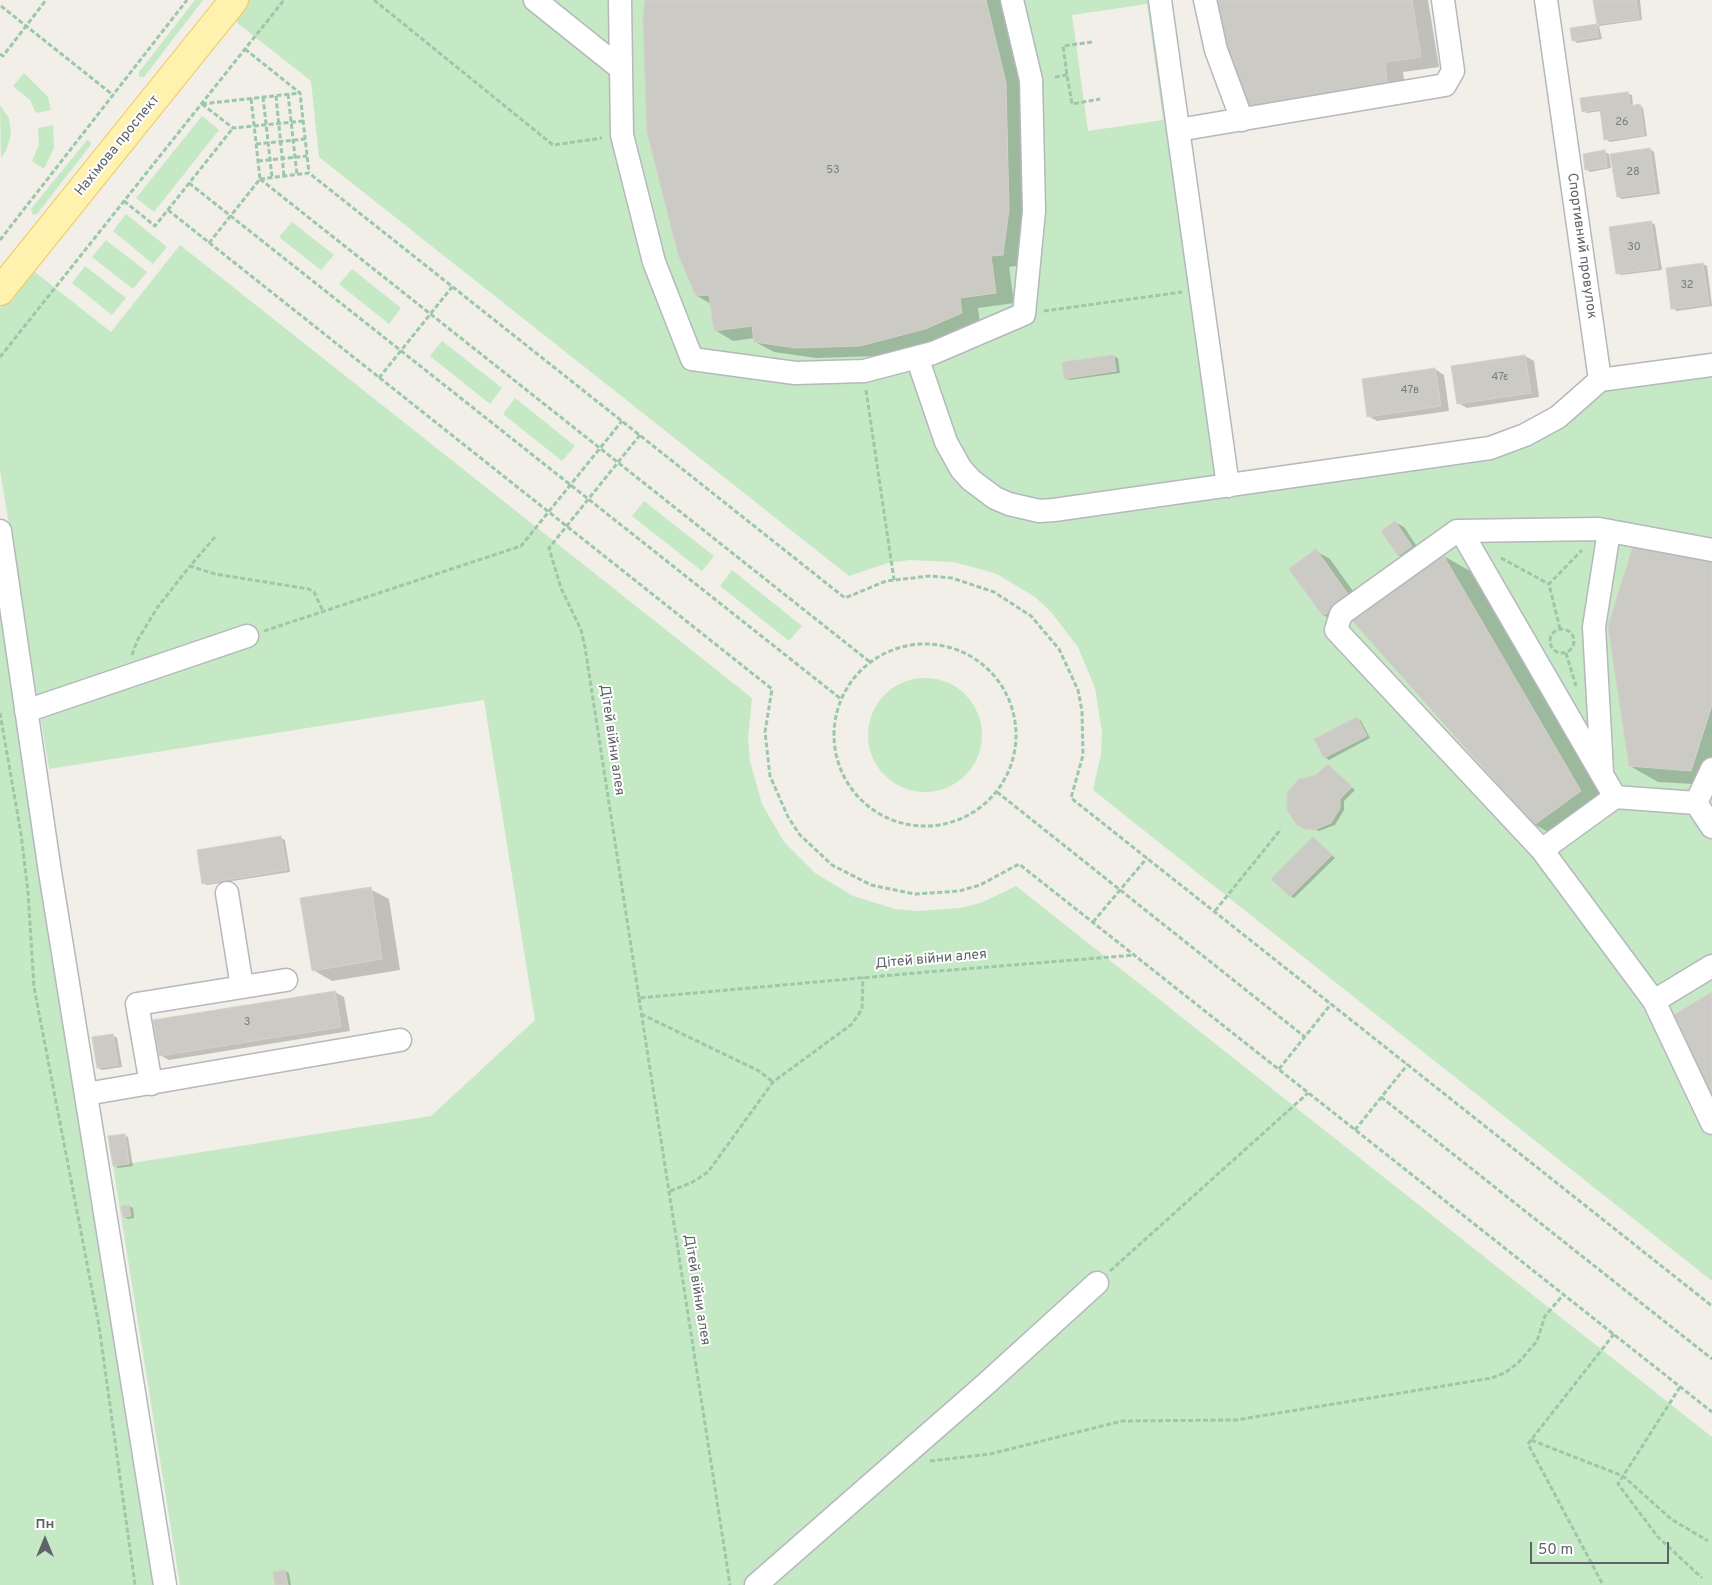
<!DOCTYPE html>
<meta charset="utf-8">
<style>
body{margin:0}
#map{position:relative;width:1712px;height:1585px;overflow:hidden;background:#f1efe8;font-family:Overpass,sans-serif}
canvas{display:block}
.north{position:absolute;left:20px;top:1515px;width:50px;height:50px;-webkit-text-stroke:4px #fff;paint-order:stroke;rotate:0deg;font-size:14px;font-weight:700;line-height:20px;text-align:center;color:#5f6368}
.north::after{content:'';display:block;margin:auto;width:18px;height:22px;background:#5f6368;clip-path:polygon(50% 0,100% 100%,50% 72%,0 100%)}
.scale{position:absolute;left:1530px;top:1542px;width:139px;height:22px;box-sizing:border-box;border:2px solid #5f6368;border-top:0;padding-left:6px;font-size:15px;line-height:18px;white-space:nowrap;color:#5f6368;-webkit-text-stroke:4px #fff;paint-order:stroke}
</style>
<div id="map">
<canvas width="1712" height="1585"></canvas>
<div class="north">Пн</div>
<div class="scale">50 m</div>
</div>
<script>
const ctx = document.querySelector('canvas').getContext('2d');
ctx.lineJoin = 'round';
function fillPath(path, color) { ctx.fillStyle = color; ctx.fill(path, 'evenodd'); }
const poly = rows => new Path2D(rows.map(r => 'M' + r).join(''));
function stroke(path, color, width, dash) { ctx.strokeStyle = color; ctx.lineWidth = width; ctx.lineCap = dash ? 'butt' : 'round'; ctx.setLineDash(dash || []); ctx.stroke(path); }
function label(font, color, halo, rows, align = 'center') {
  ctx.font = font + ' Overpass,sans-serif'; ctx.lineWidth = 4; ctx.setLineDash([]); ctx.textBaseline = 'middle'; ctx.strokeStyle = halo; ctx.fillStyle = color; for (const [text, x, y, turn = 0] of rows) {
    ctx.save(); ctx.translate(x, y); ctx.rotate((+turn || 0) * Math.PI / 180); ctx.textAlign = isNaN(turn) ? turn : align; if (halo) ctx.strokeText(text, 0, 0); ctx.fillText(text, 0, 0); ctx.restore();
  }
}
const green = poly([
 [195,0,203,0,144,77,139,77,139,72],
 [245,0,1167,0,1237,492,1491,455,1602,391,1712,365,1712,1281,1093,790,1101,754,1102,732,1095,688,1078,647,1051,612,1035,597,997,574,954,562,910,560,888,563,849,576,319,157,311,81,231,18],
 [1147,4,1163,120,1088,131,1072,15],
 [24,73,48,97,51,110,36,113,30,100,13,86],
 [0,105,9,118,11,135,6,151,1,158],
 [202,116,219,130,154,212,136,198],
 [53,125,54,148,44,169,32,161,39,145,38,128],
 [87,140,91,142,90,146,37,214,33,215,31,209],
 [126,214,167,247,153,264,113,231],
 [292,222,334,255,321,270,279,237],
 [106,240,147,272,133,289,92,257],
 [180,245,752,698,748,739,750,761,762,804,784,842,815,873,853,896,895,909,917,911,961,908,983,902,1016,886,1712,1437,1712,1585,180,1585,113,1166,431,1116,535,1020,484,700,49,769,0,470,0,308,31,269,111,332],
 [85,266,126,298,112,315,72,283],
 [352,269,401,308,389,324,339,284],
 [442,341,502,388,490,404,430,356],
 [515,398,575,446,562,461,503,414],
 [644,501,714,556,702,571,632,516],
 [0,568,163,1585,0,1585],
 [732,570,802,626,789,641,720,586],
 '868 735a57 57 0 1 1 114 0a57 57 0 1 1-114 0Z'
]);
const shadow = poly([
 [647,0,1001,0,1024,95,1027,221,1021,265,1009,267,1014,303,978,308,980,324,944,340,879,356,816,358,774,352,755,342,755,338,733,341,715,330,711,304,697,296],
 [1214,0,1428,0,1439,67,1403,72,1406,93,1265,117,1246,106],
 [1594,0,1640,0,1642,20,1599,26,1602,39,1577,43,1573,40,1571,29,1599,25],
 [1627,93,1632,95,1633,106,1639,105,1643,108,1647,136,1610,142,1605,139,1601,111,1587,113,1583,111],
 [1650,149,1654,152,1660,194,1622,199,1618,197],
 [1605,152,1609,154,1611,168,1590,172,1586,169],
 [1651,222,1655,225,1662,270,1621,275,1617,273],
 [1703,264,1707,266,1712,306,1677,311,1672,308],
 [1114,356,1118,358,1120,373,1069,380,1065,378],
 [1525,356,1534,361,1539,397,1467,408,1458,403],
 [1435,369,1444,375,1449,411,1377,421,1368,416],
 [1395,522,1404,527,1420,551,1407,560,1398,555],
 [1316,551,1330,559,1363,605,1337,623,1323,615],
 [1442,555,1470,571,1608,807,1562,840,1534,824],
 [1712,558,1712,785,1658,782,1630,766],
 [1357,718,1361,721,1370,738,1329,760,1325,757],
 [1328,765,1355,790,1344,801,1344,810,1335,825,1319,831,1298,824,1292,818,1287,802,1293,786,1300,780,1317,776],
 [281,838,285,840,290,872,207,885,203,883],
 [1314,838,1335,858,1294,898,1290,896],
 [370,889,389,899,400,970,332,981,313,970],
 [335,992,344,997,350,1031,169,1060,160,1055],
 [113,1035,117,1038,122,1067,102,1070,98,1068],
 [124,1135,128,1137,133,1166,118,1168,114,1165],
 [129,1206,133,1208,134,1218,128,1219,124,1217],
 [285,1571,289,1573,291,1585,276,1585]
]);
const building = poly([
 [645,0,986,0,1006,83,1009,209,1003,255,991,256,996,293,960,298,962,313,925,329,860,346,796,348,754,342,752,326,714,331,709,295,696,296,678,254,647,132,643,16,645,0],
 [1212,0,1412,0,1421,57,1385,62,1387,83,1245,107,1235,83,1212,0],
 [1593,0,1636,0,1639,19,1597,24,1593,0],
 [1597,24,1598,37,1572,41,1570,28,1597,24],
 [1628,92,1630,106,1640,104,1644,135,1604,140,1600,109,1582,112,1580,98,1628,92],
 [1650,148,1656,192,1617,197,1610,154,1650,148],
 [1605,150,1607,167,1585,170,1583,154,1605,150],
 [1651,221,1658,268,1616,274,1609,227,1651,221],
 [1703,263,1709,304,1671,309,1666,268,1703,263],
 [1114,355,1116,371,1064,379,1062,362,1114,355],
 [1525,355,1531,393,1457,404,1451,366,1525,355],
 [1435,368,1441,406,1367,417,1362,379,1435,368],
 [1395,521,1412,546,1398,556,1381,531,1395,521],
 [1634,543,1712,557,1712,705,1691,771,1629,766,1608,626,1634,543],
 [1316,549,1350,597,1323,616,1289,569,1316,549],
 [1442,553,1581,791,1534,825,1350,618,1442,553],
 [1357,717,1367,736,1324,758,1314,739,1357,717],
 [1328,764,1352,787,1340,799,1340,808,1331,823,1314,830,1305,829,1297,825,1287,810,1287,793,1299,779,1316,775,1328,764],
 [281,836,287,870,202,884,197,850,281,836],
 [1313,837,1332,855,1290,897,1271,879,1313,837],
 [371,887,382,959,312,971,300,898,371,887],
 [335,991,341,1027,159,1056,153,1020,335,991],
 [1712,992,1712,1099,1672,1016,1712,992],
 [113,1034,118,1065,97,1068,92,1037,113,1034],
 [125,1134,129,1164,113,1166,108,1136,125,1134],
 [129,1205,131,1216,123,1217,121,1206,129,1205],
 [285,1570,288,1585,275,1585,273,1572,285,1570]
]);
const path = poly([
 [374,0,553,145,602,138],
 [1,6,113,95],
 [1092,42,1063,46,1067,75,1072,104,1100,99],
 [245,49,300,93,309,173],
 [0,54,3,56,46,0],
 [1055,77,1067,75],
 [288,94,297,175],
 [276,96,284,176],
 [263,97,272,177],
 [202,104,233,128,303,121],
 [202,104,300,93],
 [256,144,305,139],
 [258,161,307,156],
 [260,179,309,173,845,598,886,581,930,576,952,578,994,592,1031,616,1059,649,1078,690,1082,711,1083,755,1071,798,1712,1306],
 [260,179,870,662],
 [189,183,841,699],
 [124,201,155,226,233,128],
 [168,210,772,689,765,732,770,776,788,817,800,835,832,865,871,885,915,894,959,891,980,885,1019,864,1712,1412],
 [0,240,187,0],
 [209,243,260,179,251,98],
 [1044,311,1182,292],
 [0,357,284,0],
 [379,378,452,287],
 [866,390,894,580],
 [640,435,549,548,561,588,581,630,585,647,639,998,927,972,1135,955],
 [215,537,190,566,215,574,309,589,314,592,323,611],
 [1501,558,1549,584],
 '1550 641a12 12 0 1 1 24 0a12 12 0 1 1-24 0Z',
 [1560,629,1549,584,1582,550],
 [264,631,521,546,622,421],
 '834 735a91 91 0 1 1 182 0a91 91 0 1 1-182 0Z',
 [1566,653,1576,686],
 [132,655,137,641,157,608,190,566],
 [0,713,21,834,28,892,34,987,99,1326,135,1585],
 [997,792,1305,1037],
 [1215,911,1281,829],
 [1093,922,1147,858],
 [639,998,730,1585],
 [641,1014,759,1071,773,1082],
 [1279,1069,1331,1004],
 [1381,1097,1712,1359],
 [1355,1130,1408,1064],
 [670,1191,691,1183,708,1172,773,1082,852,1024,862,1009,863,977],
 [1110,1271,1308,1093],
 [1614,1334,1531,1440,1623,1476,1671,1519,1708,1541],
 [1680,1387,1618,1484,1658,1537,1702,1578],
 [1531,1440,1528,1444,1603,1585],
 [930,1461,990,1454,1122,1421,1236,1420,1492,1378,1506,1372,1518,1363,1537,1341,1545,1316,1563,1295]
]);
const minor = poly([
 [535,0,620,68],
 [620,0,622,135,654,262,692,359,795,373,864,371,933,353,1024,314,1034,211,1031,80,1012,0],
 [1160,0,1228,486],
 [1205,0,1216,50,1242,120],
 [1546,0,1600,380],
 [1178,130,1445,85,1453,71,1443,0],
 [917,357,946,442,961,469,971,480,995,498,1009,504,1039,511,1054,510,1490,448,1525,435,1558,417,1600,380],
 [1600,380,1712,365],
 [0,531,50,872,165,1585],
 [1461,531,1615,797],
 [1712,550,1599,529,1457,531,1341,614,1336,630,1542,850,1654,1001,1712,1123],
 [26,711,247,636],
 [1602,771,1594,627,1609,531],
 [1696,803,1712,769],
 [1542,850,1615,797,1696,803,1712,827],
 [227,893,242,987],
 [1654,1001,1712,966],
 [151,1084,137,1004,286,980],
 [86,1094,400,1040],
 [756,1585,987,1383,1097,1283]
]);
const major = poly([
 [0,291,234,0]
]);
const numberNames = [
 ["26",1622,123],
 ["53",833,171],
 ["28",1633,173],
 ["30",1634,248],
 ["32",1687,286],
 ["47є",1500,378],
 ["47в",1410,391],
 ["3",247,1023]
];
const streetNames = [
 ["Нахімова проспект",118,146,-51],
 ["Спортивний провулок",1581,246,82],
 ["Дітей війни алея",611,740,82],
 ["Дітей війни алея",931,960,-5],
 ["Дітей війни алея",696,1290,81]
];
fillPath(green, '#c5e8c5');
fillPath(shadow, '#0003');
fillPath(building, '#cccac5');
stroke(building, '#d6d1c6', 1);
stroke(minor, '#b5b8bc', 25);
stroke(major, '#f2c960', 30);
stroke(path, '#9cc7a9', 3, [5, 2.5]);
stroke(minor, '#fff', 22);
stroke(major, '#fff2af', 28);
label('11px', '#7a7d7f', null, numberNames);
label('14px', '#5f6368', '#fff', streetNames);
</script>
